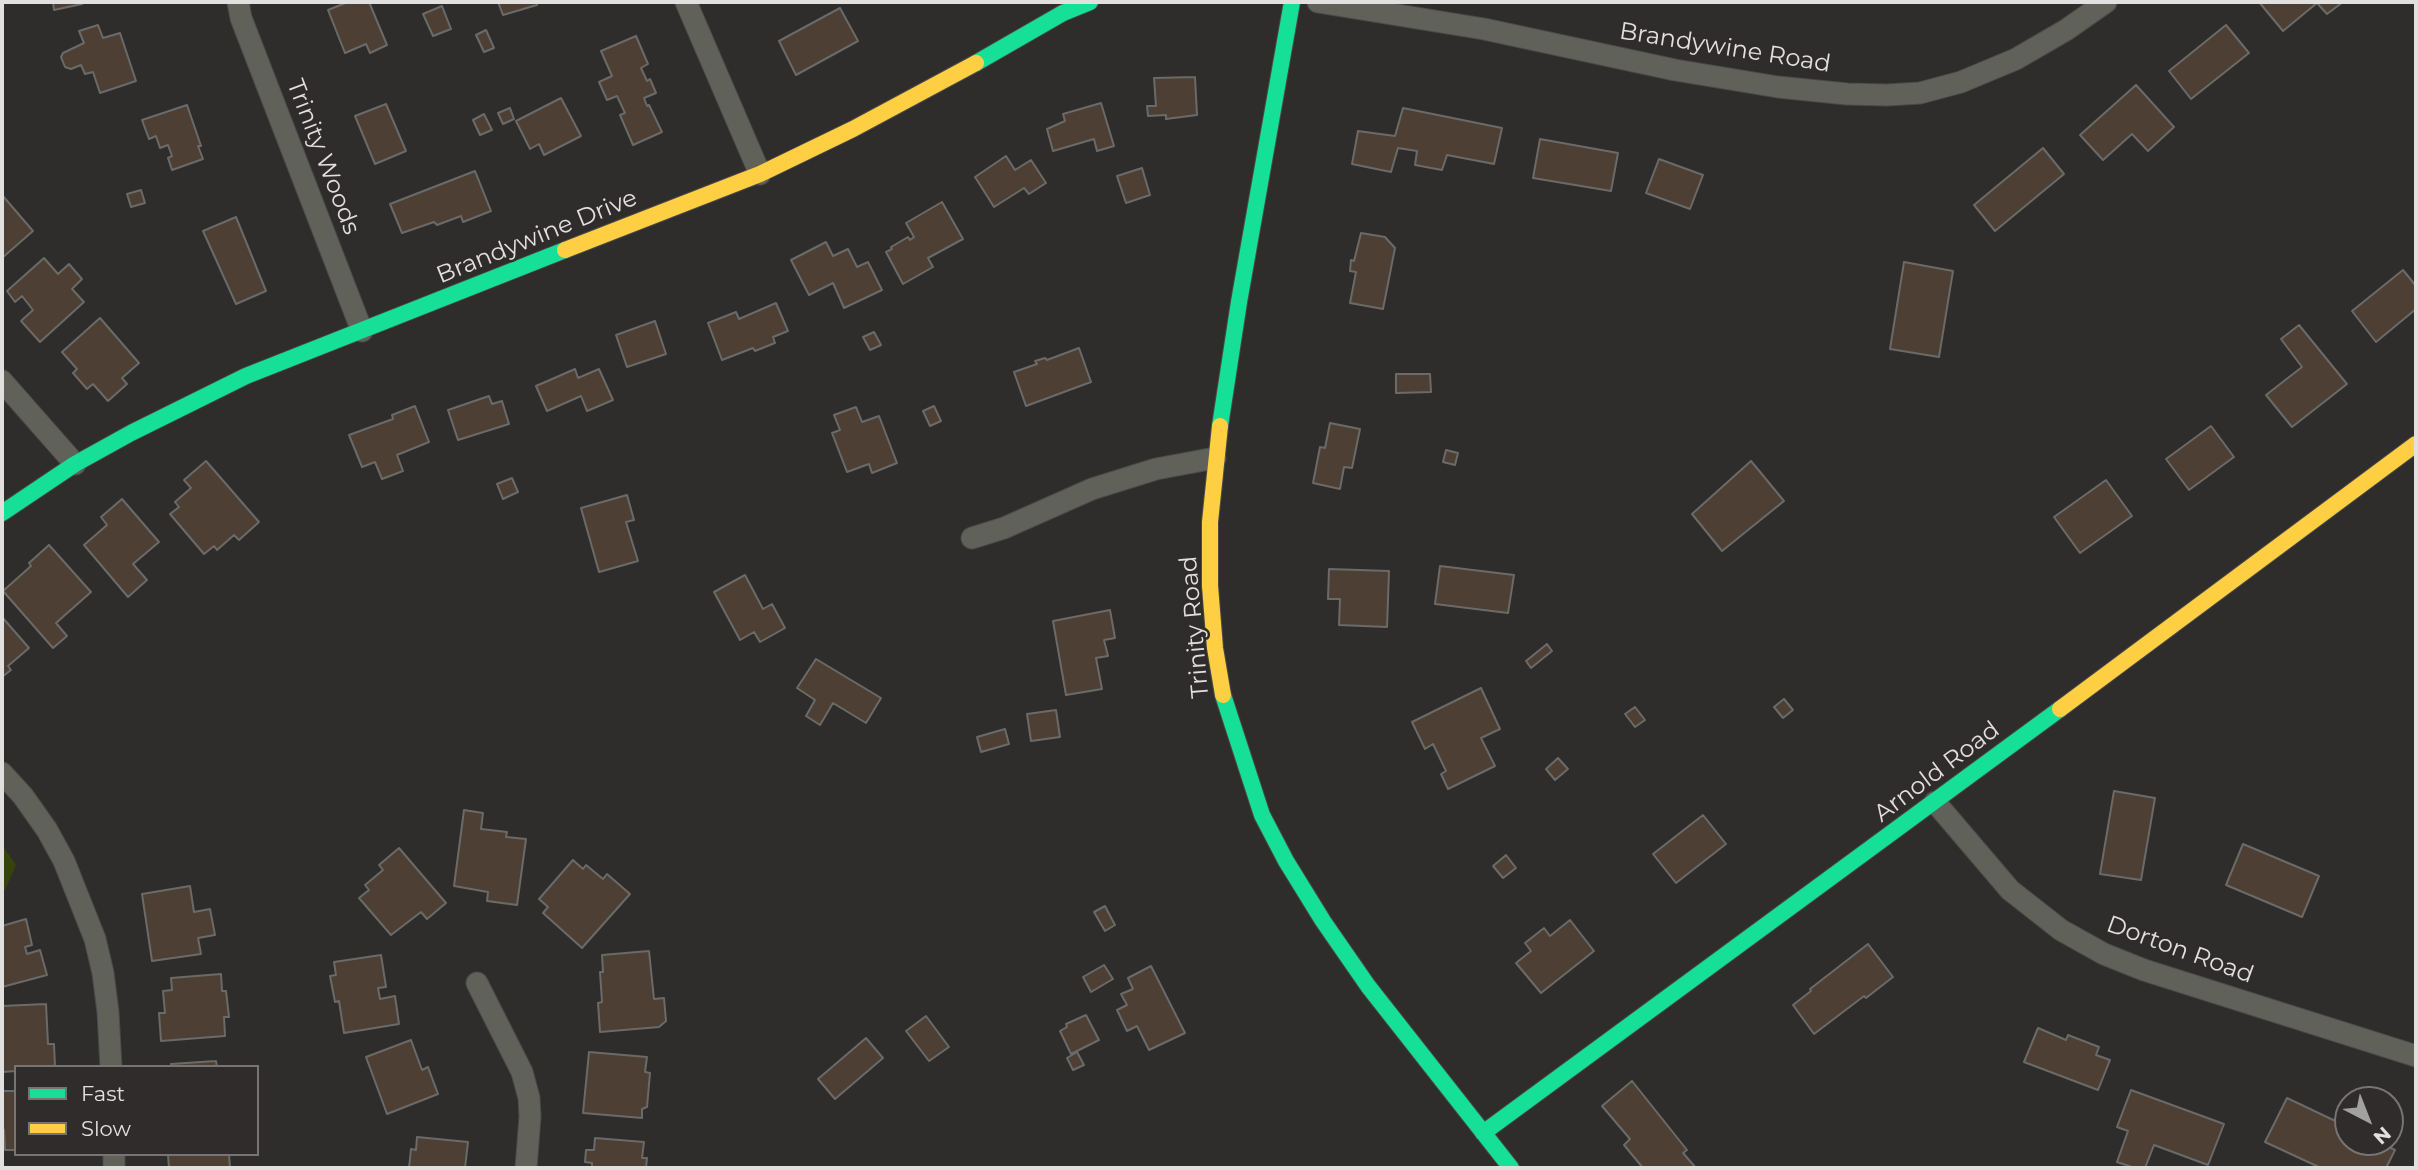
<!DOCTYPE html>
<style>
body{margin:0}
#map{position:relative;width:2418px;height:1170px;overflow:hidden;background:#2e2d2c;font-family:Montserrat,sans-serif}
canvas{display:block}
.frame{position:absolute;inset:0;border:4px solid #e2e0df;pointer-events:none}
.legend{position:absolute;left:14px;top:1065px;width:245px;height:91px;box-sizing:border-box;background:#2f2c2b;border:2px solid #777473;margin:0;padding:9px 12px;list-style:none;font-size:21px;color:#e2e0df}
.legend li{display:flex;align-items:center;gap:14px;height:35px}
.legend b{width:35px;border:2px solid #777473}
.north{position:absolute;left:2334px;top:1086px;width:70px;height:70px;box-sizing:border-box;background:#2f2c2b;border:2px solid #777473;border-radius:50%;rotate:138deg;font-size:19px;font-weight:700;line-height:28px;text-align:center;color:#e2e0df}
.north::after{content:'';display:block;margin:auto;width:24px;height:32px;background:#a3a1a0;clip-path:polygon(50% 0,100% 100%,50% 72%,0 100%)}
</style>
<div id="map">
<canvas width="2418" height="1170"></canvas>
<div class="frame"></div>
<ul class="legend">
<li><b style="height:9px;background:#16e098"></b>Fast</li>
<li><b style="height:9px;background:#ffcf43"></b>Slow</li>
</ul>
<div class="north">N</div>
</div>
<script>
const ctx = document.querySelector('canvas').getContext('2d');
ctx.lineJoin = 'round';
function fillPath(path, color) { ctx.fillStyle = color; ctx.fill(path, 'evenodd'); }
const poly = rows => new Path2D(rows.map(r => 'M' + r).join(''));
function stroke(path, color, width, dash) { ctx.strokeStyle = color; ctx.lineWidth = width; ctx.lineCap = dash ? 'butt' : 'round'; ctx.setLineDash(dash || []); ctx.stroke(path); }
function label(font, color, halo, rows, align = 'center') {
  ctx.font = font + ' Montserrat,sans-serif'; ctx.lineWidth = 5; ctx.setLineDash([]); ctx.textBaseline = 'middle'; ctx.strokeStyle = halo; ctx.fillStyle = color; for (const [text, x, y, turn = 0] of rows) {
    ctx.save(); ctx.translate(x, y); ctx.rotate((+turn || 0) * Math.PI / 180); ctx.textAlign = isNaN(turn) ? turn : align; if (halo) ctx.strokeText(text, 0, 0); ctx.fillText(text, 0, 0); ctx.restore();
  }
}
const green = poly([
 [2,845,16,865,5,890,2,892]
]);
const building = poly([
 [53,2,82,2,82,4,54,10,53,2],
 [348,2,369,2,387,45,370,53,366,44,345,53,328,10,348,2],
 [498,2,536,2,537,5,503,15,498,2],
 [2259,2,2343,2,2327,14,2317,3,2283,31,2259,2],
 [442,6,451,29,433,36,423,14,442,6],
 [840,8,858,41,796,75,779,41,840,8],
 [98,25,103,38,120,33,136,81,100,93,93,72,85,74,81,65,71,69,65,67,61,57,63,53,84,43,79,31,98,25],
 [2226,25,2249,53,2191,99,2169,71,2226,25],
 [486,30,494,48,484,52,476,35,486,30],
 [636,36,648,64,641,68,647,81,650,79,656,93,644,98,647,106,649,105,662,132,633,145,620,115,625,113,617,96,607,100,599,82,612,76,601,51,636,36],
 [1195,77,1197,115,1166,119,1166,115,1148,116,1147,106,1156,106,1154,78,1195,77],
 [2136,85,2174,127,2148,151,2132,134,2103,160,2080,135,2136,85],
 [561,98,581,136,544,155,539,144,530,149,516,121,561,98],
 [1101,103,1114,146,1097,151,1094,139,1053,151,1047,129,1065,121,1063,114,1101,103],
 [386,104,406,151,375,164,355,116,386,104],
 [187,105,201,146,198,146,203,159,172,170,168,158,172,156,168,145,160,148,156,136,149,139,142,120,187,105],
 [510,108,514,119,503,124,498,113,510,108],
 [1403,108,1502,128,1494,164,1447,155,1442,170,1415,165,1417,151,1398,148,1391,172,1352,164,1358,131,1395,136,1403,108],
 [484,114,492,130,480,135,473,120,484,114],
 [1540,139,1618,153,1611,191,1533,178,1540,139],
 [2043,148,2064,174,1995,231,1974,205,2043,148],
 [1006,156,1015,170,1031,160,1046,183,1029,194,1024,188,994,207,975,177,1006,156],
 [1659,159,1703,175,1690,209,1646,193,1659,159],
 [1142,168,1150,195,1126,203,1117,176,1142,168],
 [475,171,491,211,463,222,461,216,437,225,434,222,402,233,390,204,475,171],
 [141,190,145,203,131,207,127,194,141,190],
 [2,195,33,231,2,258,2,195],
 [942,202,963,239,928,258,933,267,903,284,886,252,892,249,891,247,908,237,910,240,914,237,906,223,942,202],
 [236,217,266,291,236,304,203,231,236,217],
 [1361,233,1385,237,1395,248,1383,309,1350,303,1356,272,1350,271,1351,260,1354,261,1361,233],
 [826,242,833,256,848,249,857,267,868,262,882,290,844,308,833,283,809,295,791,260,826,242],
 [44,258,58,274,69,264,82,279,72,289,84,302,40,342,21,321,33,310,22,296,15,302,7,291,44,258],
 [1904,262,1953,271,1939,357,1890,349,1904,262],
 [2403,270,2416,286,2416,309,2376,342,2352,311,2403,270],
 [776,303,788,331,773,337,775,343,755,351,753,348,722,360,708,323,736,312,739,319,776,303],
 [100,318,139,363,122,378,127,384,108,401,93,384,87,389,73,373,77,369,62,352,100,318],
 [655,321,666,354,627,367,616,335,655,321],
 [2299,325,2347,384,2292,427,2266,395,2302,367,2281,339,2299,325],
 [874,332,881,345,870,350,863,337,874,332],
 [1079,348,1091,382,1026,406,1014,372,1037,364,1035,361,1045,358,1047,360,1079,348],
 [575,369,578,378,599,369,613,400,587,411,581,396,547,411,536,386,575,369],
 [1396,374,1430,374,1431,392,1396,393,1396,374],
 [489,396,492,404,502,401,509,424,458,440,448,410,489,396],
 [415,406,429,442,397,455,403,471,382,479,375,462,362,467,349,435,393,419,392,415,415,406],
 [934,406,941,421,930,426,923,411,934,406],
 [856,407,862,422,879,416,897,463,872,473,869,464,847,472,832,433,840,430,834,415,856,407],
 [1330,423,1360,429,1352,468,1344,467,1340,489,1313,483,1320,447,1325,448,1330,423],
 [2211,426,2234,457,2189,490,2166,459,2211,426],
 [1446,450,1458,453,1455,465,1443,462,1446,450],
 [206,461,259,522,239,540,234,535,217,550,214,546,204,554,170,514,179,507,175,502,191,488,184,480,206,461],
 [1751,461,1784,501,1722,551,1692,514,1751,461],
 [512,478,518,492,503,499,497,484,512,478],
 [2106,480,2132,516,2080,553,2054,517,2106,480],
 [627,495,634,520,626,522,638,561,599,572,581,508,627,495],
 [122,499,159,542,133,564,147,580,128,597,84,545,107,525,101,517,122,499],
 [49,545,91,592,56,623,67,636,53,648,3,591,31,566,29,563,49,545],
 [1440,566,1514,575,1508,613,1435,604,1440,566],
 [1329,569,1389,571,1387,627,1339,625,1340,599,1328,599,1329,569],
 [745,575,763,609,772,604,785,628,760,642,754,632,740,640,714,592,745,575],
 [1110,610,1115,638,1104,640,1108,656,1096,658,1102,689,1066,695,1053,621,1110,610],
 [2,617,29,648,8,666,11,670,2,677,2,617],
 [1547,644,1552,651,1531,668,1526,661,1547,644],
 [816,659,881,698,866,723,833,703,820,725,806,716,815,700,797,688,816,659],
 [1481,688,1500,729,1481,738,1495,766,1448,789,1441,774,1446,771,1433,744,1425,749,1412,722,1481,688],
 [1784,699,1793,710,1783,718,1774,707,1784,699],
 [1635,707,1645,720,1635,727,1625,714,1635,707],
 [1056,710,1060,737,1031,741,1027,714,1056,710],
 [1005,729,1009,744,981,752,977,737,1005,729],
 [1558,758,1568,769,1555,780,1546,769,1558,758],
 [2114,791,2155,798,2141,880,2100,874,2114,791],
 [464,810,483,813,481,829,507,832,506,837,526,839,517,905,487,901,488,892,454,886,464,810],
 [1703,815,1726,844,1676,883,1653,854,1703,815],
 [2243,844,2319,876,2302,917,2226,885,2243,844],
 [399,848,446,903,427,919,421,912,391,935,359,898,369,890,365,885,383,870,379,865,399,848],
 [1506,855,1516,868,1503,878,1493,866,1506,855],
 [573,860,583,869,586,865,603,879,607,874,630,894,582,948,543,913,548,907,539,899,573,860],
 [190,886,194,912,210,909,215,935,198,938,201,954,152,961,142,894,190,886],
 [1105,906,1115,925,1105,931,1094,912,1105,906],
 [26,919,32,945,25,947,27,954,40,950,47,975,2,987,2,926,26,919],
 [1570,920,1594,951,1541,993,1516,963,1531,951,1525,943,1544,928,1550,936,1570,920],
 [1868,944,1893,977,1866,998,1864,996,1814,1034,1793,1005,1811,991,1810,989,1868,944],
 [649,951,654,999,664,998,666,1021,659,1027,600,1032,598,1003,602,1002,600,972,603,972,602,955,649,951],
 [381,955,386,987,378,988,380,999,395,996,399,1024,344,1033,339,1001,335,1002,330,976,336,975,334,962,381,955],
 [1104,965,1113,979,1091,992,1083,977,1104,965],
 [1151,966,1185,1033,1149,1050,1137,1026,1127,1031,1117,1010,1127,1005,1121,994,1133,989,1128,978,1151,966],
 [221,974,222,991,226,991,229,1017,224,1017,225,1036,161,1041,159,1013,165,1013,163,991,172,990,171,978,221,974],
 [46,1004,48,1044,54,1044,55,1067,16,1067,16,1071,2,1072,2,1006,46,1004],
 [1086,1015,1099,1040,1071,1054,1060,1031,1067,1027,1066,1024,1086,1015],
 [926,1016,949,1047,929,1061,906,1031,926,1016],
 [2038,1028,2066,1040,2068,1035,2099,1047,2096,1055,2110,1060,2098,1090,2024,1062,2038,1028],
 [866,1038,883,1058,835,1099,818,1079,866,1038],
 [411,1040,422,1070,428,1067,438,1094,387,1114,366,1057,411,1040],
 [589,1052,647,1057,645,1072,650,1073,647,1107,642,1109,642,1118,583,1113,589,1052],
 [1077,1052,1084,1065,1073,1070,1067,1058,1077,1052],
 [216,1061,217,1067,172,1067,171,1064,216,1061],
 [1632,1081,1687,1150,1683,1153,1696,1168,1643,1168,1624,1145,1630,1139,1602,1106,1632,1081],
 [2131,1090,2224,1124,2208,1165,2154,1145,2145,1168,2135,1168,2117,1162,2128,1131,2117,1127,2131,1090],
 [2,1091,16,1091,16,1150,5,1150,4,1130,2,1130,2,1091],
 [2287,1098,2348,1127,2348,1142,2378,1142,2395,1150,2386,1168,2321,1168,2265,1142,2287,1098],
 [417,1137,468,1142,465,1168,409,1168,411,1149,416,1150,417,1137],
 [595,1138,644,1142,642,1158,647,1158,646,1168,592,1168,592,1163,585,1162,586,1150,594,1150,595,1138],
 [174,1154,229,1154,230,1168,169,1168,168,1155,174,1154]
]);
const street = poly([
 [238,2,241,18,362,331],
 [686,2,760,174],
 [1318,2,1484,29,1675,70,1778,87,1847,94,1887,95,1920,93,1961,82,2016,59,2066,30,2106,2],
 [2,381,75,464],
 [972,538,1004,528,1092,489,1156,469,1215,458],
 [2,773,23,796,47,830,64,861,95,939,103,973,108,1012,111,1067],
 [1935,802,2010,890,2061,930,2104,954,2144,970,2416,1056],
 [477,983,522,1072,529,1098,530,1117,526,1168],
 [114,1154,114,1168]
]);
const fast = poly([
 [976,63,1063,13,1090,2],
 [1220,426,1239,302,1292,2],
 [2,513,75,464,131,433,246,376,565,250],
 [1223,695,1262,815,1286,861,1323,921,1368,986,1511,1168],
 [1483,1133,2060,709]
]);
const slow = poly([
 [565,250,760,174,853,129,976,63],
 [1220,426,1210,522,1210,586,1215,648,1223,695],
 [2060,709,2416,444]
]);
const streetNames = [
 ["Brandywine Road",1725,48,9],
 ["Trinity Woods",323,157,69],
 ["Brandywine Drive",537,237,-22],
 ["Trinity Road",1195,627,-95],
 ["Arnold Road",1937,772,-37],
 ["Dorton Road",2180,950,20]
];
fillPath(green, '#374409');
fillPath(building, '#4d3f34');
stroke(building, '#6a6a69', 2);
stroke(street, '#4b4a49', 23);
stroke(fast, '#4b4a49', 18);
stroke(slow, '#4b4a49', 18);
stroke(street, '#606259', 21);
stroke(fast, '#16e098', 16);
stroke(slow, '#ffcf43', 16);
label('24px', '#e2e0df', '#2f2c2b', streetNames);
</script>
